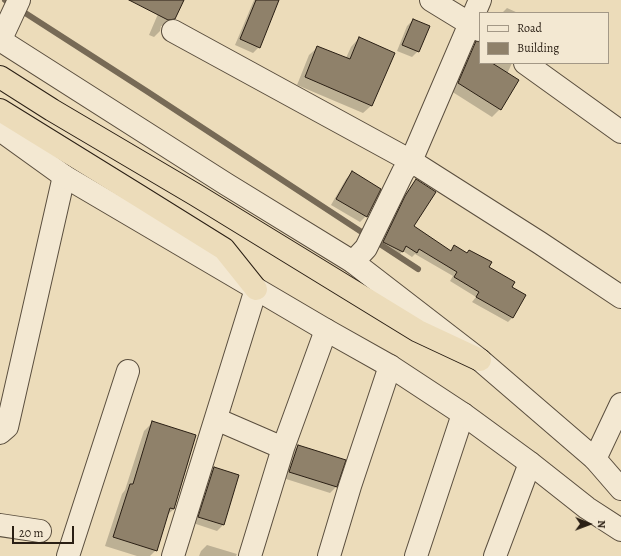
<!DOCTYPE html>
<style>
body{margin:0}
#map{position:relative;width:621px;height:556px;overflow:hidden;background:#ecdcba;font-family:Alegreya,serif}
canvas{display:block}
.legend{position:absolute;left:479px;top:12px;width:130px;height:52px;box-sizing:border-box;background:#f3e8d2;border:1px solid #a39886;margin:0;padding:5px 7px;list-style:none;font-size:12px;color:#2a1f14}
.legend li{display:flex;align-items:center;gap:8px;height:20px}
.legend b{width:20px;border:1px solid #a39886}
.north{position:absolute;left:569px;top:504px;width:40px;height:40px;-webkit-text-stroke:3px #f3e8d2;paint-order:stroke;rotate:91deg;font-size:11px;font-weight:700;line-height:16px;text-align:center;color:#2a1f14}
.north::after{content:'';display:block;margin:auto;width:14px;height:18px;background:#2a1f14;clip-path:polygon(50% 0,100% 100%,50% 72%,0 100%)}
.scale{position:absolute;left:12px;top:526px;width:62px;height:18px;box-sizing:border-box;border:2px solid #2a1f14;border-top:0;padding-left:5px;font-size:12px;line-height:14px;white-space:nowrap;color:#2a1f14;-webkit-text-stroke:3px #f3e8d2;paint-order:stroke}
</style>
<div id="map">
<canvas width="621" height="556"></canvas>
<ul class="legend">
<li><b style="height:5px;background:#f3e8d2"></b>Road</li>
<li><b style="height:11px;background:#8f816a"></b>Building</li>
</ul>
<div class="north">N</div>
<div class="scale">20 m</div>
</div>
<script>
const ctx = document.querySelector('canvas').getContext('2d');
ctx.lineJoin = 'round';
function fillPath(path, color) { ctx.fillStyle = color; ctx.fill(path, 'evenodd'); }
const poly = rows => new Path2D(rows.map(r => 'M' + r).join(''));
function stroke(path, color, width, dash) { ctx.strokeStyle = color; ctx.lineWidth = width; ctx.lineCap = dash ? 'butt' : 'round'; ctx.setLineDash(dash || []); ctx.stroke(path); }
const shadow = poly([
 [164,0,183,0,174,18,167,25,161,26,160,31,154,37,149,35],
 [254,0,278,0,259,47,253,53,235,45],
 [507,8,518,13,502,13],
 [413,20,418,51,412,57,397,51,407,26],
 [359,38,372,105,363,113,297,85,309,55,318,47,346,58,351,47],
 [472,52,480,56,480,63,512,63,507,74,518,81,500,109,492,117,451,91,464,60],
 [352,173,366,216,360,222,331,205,346,179],
 [416,180,412,226,450,251,454,247,466,254,469,251,510,287,524,295,512,318,508,322,472,302,476,297,450,281,453,276,415,254,412,257,403,251,398,256,379,247,401,201,412,185],
 [153,422,189,460,174,509,166,516,156,550,150,556,137,556,105,546,122,494,125,490,144,431],
 [298,446,344,460,336,487,330,493,283,478,292,452],
 [214,468,238,475,223,525,217,531,193,523,208,474],
 [207,545,237,554,236,556,199,556,201,551]
]);
const stream = poly([
 [5,0,148,92,418,269]
]);
const building = poly([
 [129,0,184,0,175,19,168,20,129,0],
 [256,0,279,0,260,48,240,39,256,0],
 [413,19,430,26,419,52,402,45,413,19],
 [359,37,395,53,372,106,305,77,317,46,350,59,359,37],
 [476,41,480,42,480,63,492,63,519,80,501,110,458,83,476,41],
 [352,171,381,189,367,217,336,199,352,171],
 [416,179,436,192,414,226,451,251,454,245,467,253,469,250,492,262,489,267,515,282,512,287,526,295,513,318,476,297,479,292,454,277,457,272,419,249,417,253,406,246,403,252,383,242,405,196,416,179],
 [152,421,196,435,174,509,170,508,157,551,113,537,130,484,133,484,152,421],
 [298,445,346,460,337,487,289,472,298,445],
 [214,467,239,475,224,525,198,517,214,467]
]);
const minor = poly([
 [431,0,480,30],
 [173,31,411,161,540,243,621,297],
 [0,41,19,0],
 [525,63,621,132],
 [353,262,366,248,403,172,411,161,480,0],
 [216,419,283,448],
 [0,433,7,427,64,176],
 [595,459,621,404],
 [0,525,40,531],
 [68,556,128,371],
 [173,556,256,289],
 [250,556,283,448,326,330],
 [329,556,350,486,390,366],
 [416,556,463,414],
 [495,556,530,463]
]);
const tertiary = poly([
 [0,40,226,184,353,262,480,360,595,459,621,489],
 [0,130,64,176,326,330,390,366,463,414,530,463,587,508,621,530]
]);
const trunk = poly([
 [0,77,52,110,196,195,418,331,480,360],
 [0,110,139,196,224,249,256,289]
]);
fillPath(shadow, '#0003');
stroke(stream, '#776a56', 6);
fillPath(building, '#8f816a');
stroke(building, '#2a1f14', 1);
stroke(minor, '#5a4e3e', 24);
stroke(tertiary, '#5a4e3e', 24);
stroke(trunk, '#2a1f14', 24);
stroke(minor, '#f3e8d2', 22);
stroke(tertiary, '#f3e8d2', 22);
stroke(trunk, '#ecdcba', 22);
</script>
